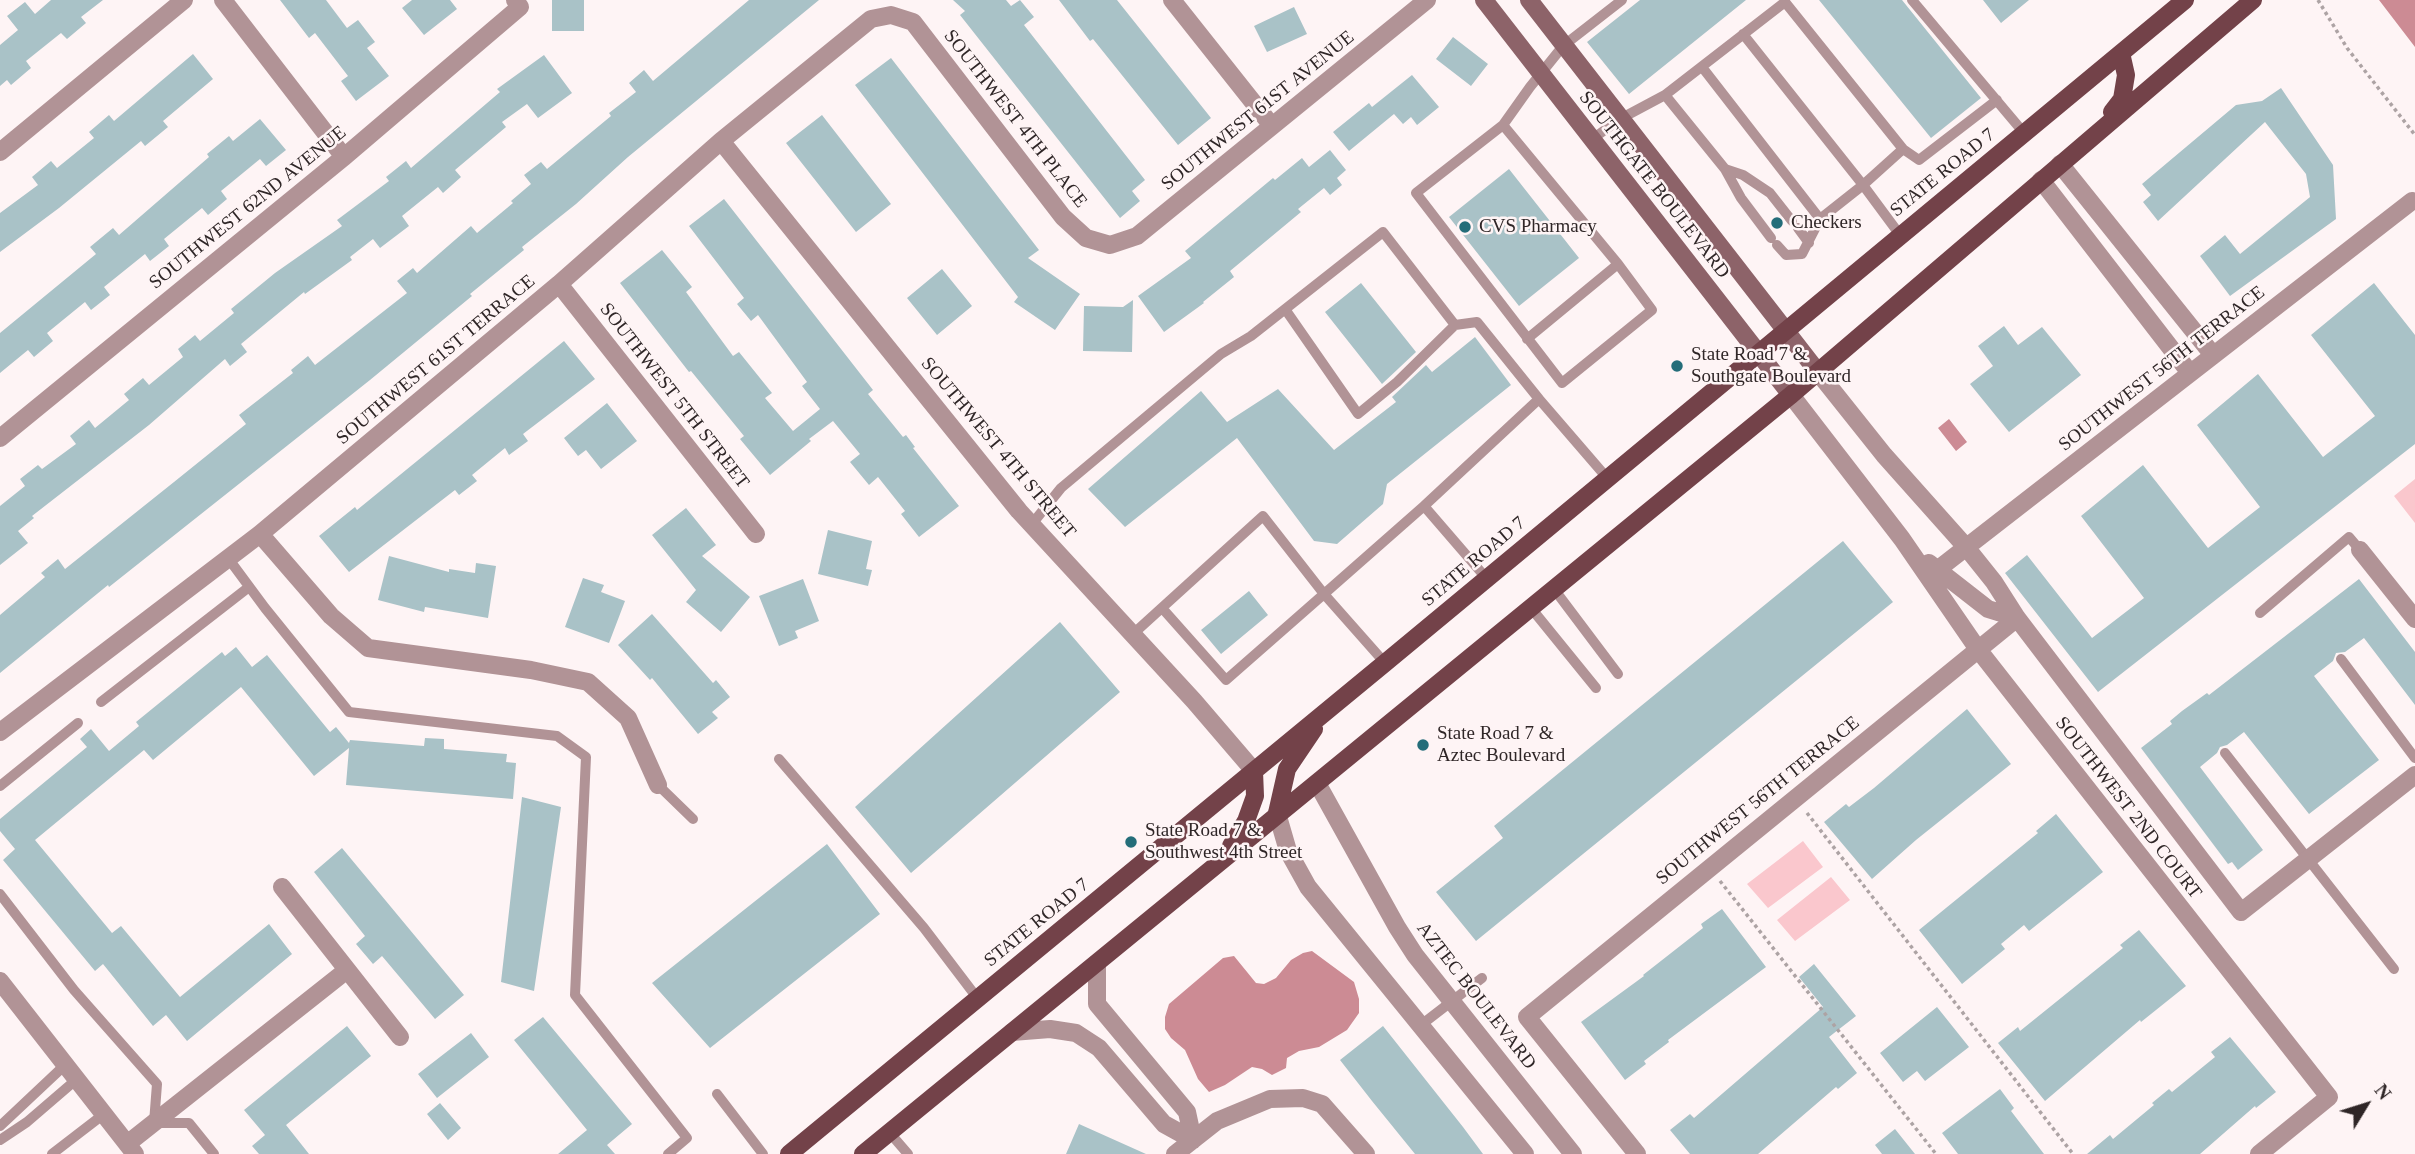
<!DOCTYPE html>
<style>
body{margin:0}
#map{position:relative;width:2415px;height:1154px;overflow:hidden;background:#fef4f5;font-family:Georgia,serif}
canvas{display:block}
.north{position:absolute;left:2331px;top:1070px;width:70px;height:70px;-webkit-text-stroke:5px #fef4f5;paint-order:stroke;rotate:52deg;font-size:19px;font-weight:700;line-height:28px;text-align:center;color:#2f2627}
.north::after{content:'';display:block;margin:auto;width:24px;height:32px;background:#2f2627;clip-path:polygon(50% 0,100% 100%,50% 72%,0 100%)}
</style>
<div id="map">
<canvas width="2415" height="1154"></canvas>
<div class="north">N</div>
</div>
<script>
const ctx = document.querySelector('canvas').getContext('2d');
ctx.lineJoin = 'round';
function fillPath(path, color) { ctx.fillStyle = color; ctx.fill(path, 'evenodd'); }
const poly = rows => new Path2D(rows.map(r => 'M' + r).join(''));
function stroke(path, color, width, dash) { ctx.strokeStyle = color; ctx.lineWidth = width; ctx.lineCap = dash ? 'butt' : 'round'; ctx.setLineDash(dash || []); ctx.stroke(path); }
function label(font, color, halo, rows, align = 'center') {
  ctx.font = font + ' Georgia,serif'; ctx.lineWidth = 5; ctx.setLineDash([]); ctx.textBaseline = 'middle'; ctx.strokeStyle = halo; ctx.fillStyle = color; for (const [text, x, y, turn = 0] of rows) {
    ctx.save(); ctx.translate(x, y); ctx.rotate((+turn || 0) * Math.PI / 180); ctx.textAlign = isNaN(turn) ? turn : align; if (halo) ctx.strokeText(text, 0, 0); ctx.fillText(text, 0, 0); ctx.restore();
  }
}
const green = poly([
 [2415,479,2415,523,2394,496],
 [1803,841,1823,867,1768,908,1747,884],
 [1831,877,1850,900,1795,941,1777,920]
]);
const water = poly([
 [2379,0,2415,0,2415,47],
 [1949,419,1967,442,1956,451,1938,428],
 [1312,951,1354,982,1359,999,1359,1013,1347,1030,1319,1047,1299,1051,1287,1058,1286,1068,1272,1075,1262,1069,1252,1067,1225,1085,1209,1092,1198,1079,1185,1050,1171,1038,1165,1029,1165,1017,1169,1004,1223,958,1234,956,1256,983,1264,984,1276,978,1291,960,1303,953]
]);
const building = poly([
 [51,0,103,0,81,17,86,23,67,39,61,33,26,61,31,68,11,85,7,80,0,86,0,45,18,30,7,16,25,2,35,14],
 [280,0,326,0,347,28,358,20,375,42,367,48,389,76,356,101,341,81,348,76,315,33,309,38],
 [412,0,450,0,457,9,424,35,402,8],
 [552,0,584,0,584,31,552,31],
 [749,0,819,0,628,157,576,204,522,247,524,250,470,294,472,296,370,380,109,587,108,585,0,673,0,615,45,577,41,573,58,559,65,569,174,482,246,424,239,415,293,373,291,370,308,356,315,365,407,293,397,281,413,268,417,273,471,226,477,233,513,203,511,201,531,184,524,175,541,162,547,169,611,116,609,113,636,92,629,83,644,70,653,81],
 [953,0,1006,0,1011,6,1020,0,1034,17,1024,25,1145,180,1132,191,1140,201,1120,218,960,15,965,11],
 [1059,0,1117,0,1211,118,1178,145,1093,39,1090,41],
 [1640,0,1746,0,1629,94,1587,42],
 [1819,0,1902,0,1981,98,1931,138],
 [1983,0,2029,0,2001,23],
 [1294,7,1307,34,1267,52,1254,26],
 [1453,37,1488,64,1471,86,1436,59],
 [193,54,213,79,163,121,168,127,145,146,141,141,59,208,0,252,0,213,38,185,32,177,51,161,57,168,94,138,89,132,109,115,114,121],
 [544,55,572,93,538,118,527,104,502,122,506,127,455,170,461,177,443,193,438,187,402,216,409,226,380,248,373,239,350,257,352,260,305,294,304,292,241,344,247,352,230,366,225,359,149,425,32,516,34,518,18,531,28,543,0,565,0,506,25,486,20,479,38,465,42,469,76,444,70,436,89,420,95,428,129,400,124,394,143,378,149,385,183,357,178,349,195,335,200,341,234,313,231,309,275,273,342,226,337,220,389,181,386,177,406,161,411,168,500,92,497,89],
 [891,58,1039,250,1028,258,1080,294,1055,330,1014,302,1018,297,855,85],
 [1412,75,1439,107,1417,125,1411,117,1403,124,1394,114,1349,151,1333,132,1369,103,1372,107],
 [2281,88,2333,165,2336,219,2230,296,2200,256,2225,235,2240,254,2310,197,2306,174,2265,122,2158,221,2143,202,2151,195,2142,184,2236,105,2262,101],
 [822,115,891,204,856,232,786,143],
 [260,119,286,150,266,166,260,159,221,191,227,199,208,215,202,208,164,239,169,246,150,261,145,254,104,287,110,295,91,310,85,302,47,333,53,341,34,357,28,350,0,373,0,333,96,254,90,247,113,228,119,235,209,157,207,154,229,136,233,141],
 [1330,150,1346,170,1337,178,1342,185,1330,195,1324,188,1298,209,1301,212,1230,271,1234,277,1203,302,1204,303,1164,332,1138,296,1191,258,1185,251,1273,178,1275,180,1302,158,1309,167],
 [1509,169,1579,258,1519,306,1449,217],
 [724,199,873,390,868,394,903,437,906,435,915,447,913,448,959,506,919,537,901,514,905,511,878,477,869,485,850,462,860,454,833,421,809,439,811,441,770,475,740,439,744,436,691,371,689,372,620,283,662,250,692,287,686,292,733,356,739,352,772,393,765,398,793,431,820,409,802,386,807,382,758,315,751,321,737,304,744,298,689,226],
 [942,269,972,306,937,335,907,298],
 [1361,283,1416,352,1382,384,1325,312],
 [2374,283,2415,335,2415,444,2098,692,2005,573,2027,555,2092,638,2144,598,2081,516,2143,465,2208,548,2260,507,2197,425,2258,374,2323,457,2375,416,2311,335],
 [1133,300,1132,352,1083,351,1084,306,1123,307],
 [2004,326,2018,345,2042,327,2081,375,2009,432,1970,384,1993,366,1978,346],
 [1475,337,1511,385,1387,484,1383,504,1337,544,1314,541,1237,438,1125,527,1088,489,1201,391,1227,422,1278,389,1334,450,1396,402,1392,397,1426,365,1432,372],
 [564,341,595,379,523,434,528,441,509,455,505,448,472,475,477,481,459,495,455,490,349,572,319,536,355,507,357,510],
 [607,403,637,441,601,469,586,450,578,456,564,438],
 [686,508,716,545,702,556,750,597,721,632,686,602,696,590,652,535],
 [828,530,872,541,866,569,872,570,868,586,818,574],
 [1843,541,1893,602,1476,941,1436,892,1503,838,1494,826],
 [389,556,449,572,449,569,475,573,476,563,496,566,488,618,425,607,424,612,378,600],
 [583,578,604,585,601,592,625,601,609,643,565,627],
 [803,579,819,621,795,631,798,638,779,646,759,596],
 [2359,579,2415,652,2415,705,2364,638,2345,652,2336,653,2333,661,2314,676,2379,760,2309,814,2244,732,2227,745,2220,747,2217,753,2200,767,2263,850,2238,870,2232,862,2228,864,2141,748,2172,724,2170,721,2182,711,2207,693,2209,695],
 [1249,591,1268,615,1221,654,1201,630],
 [652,614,713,683,716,680,730,697,712,712,718,718,698,734,652,678,650,680,618,645],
 [1060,622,1120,692,911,873,855,807],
 [236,647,252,667,267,655,330,732,336,727,349,743,350,740,424,746,425,738,444,739,444,749,507,754,506,762,516,763,513,799,346,785,349,748,314,776,241,687,153,760,144,750,35,840,112,933,121,926,180,997,269,924,292,954,187,1041,166,1015,153,1026,103,964,95,971,3,860,15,849,0,831,0,819,87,747,80,739,91,729,109,751,139,726,136,722,222,652,225,656],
 [1967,709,2011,764,1916,840,1872,879,1824,822,1846,804,1849,807,1874,788],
 [522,797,561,807,534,991,501,982],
 [2056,814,2103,872,2029,931,2024,925,2001,944,2005,949,1962,984,1919,930,2038,833,2036,831],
 [827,844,880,914,710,1048,652,983],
 [342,848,464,995,435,1019,382,956,373,964,356,944,365,936,314,872],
 [1722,909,1766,967,1668,1040,1669,1042,1644,1061,1646,1064,1625,1080,1581,1022,1644,976,1643,975,1703,928,1701,924],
 [2139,930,2186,986,2141,1022,2140,1020,2045,1101,1998,1043,2018,1027,2020,1031,2123,948,2120,945],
 [1814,964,1856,1016,1829,1037,1857,1073,1838,1089,1836,1087,1758,1154,1690,1154,1670,1130,1690,1114,1694,1118,1823,1007,1799,977],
 [1937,1007,1969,1047,1925,1081,1917,1071,1903,1082,1880,1053],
 [543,1017,632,1124,607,1145,615,1154,558,1154,587,1130,514,1040],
 [347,1026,371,1056,286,1125,309,1154,259,1154,252,1146,265,1135,244,1110],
 [1383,1026,1463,1127,1483,1154,1415,1154,1372,1101,1340,1060],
 [471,1033,489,1057,437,1098,418,1074],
 [2230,1037,2276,1092,2256,1108,2255,1106,2200,1154,2087,1154,2110,1135,2113,1139,2154,1105,2152,1103,2169,1089,2172,1092,2215,1057,2211,1052],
 [2000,1089,2014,1108,2011,1111,2044,1154,1958,1154,1942,1133],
 [440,1103,461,1128,448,1140,427,1114],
 [1079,1124,1146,1154,1066,1154],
 [1895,1129,1915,1154,1882,1154,1875,1145]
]);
const path = poly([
 [2318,0,2347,48,2415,135],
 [1807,813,2073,1154],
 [1720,881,1936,1154]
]);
const service = poly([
 [1912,0,2024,133],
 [1743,34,1863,185,1900,235],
 [1665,95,1725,169,1741,198,1771,238],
 [1503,125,1618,264,1652,310,1562,383,1416,193,1503,125,1530,87,1563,46,1622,0],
 [1591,140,1620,119,1665,95,1785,2,1903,149,1863,185,1820,219,1702,67],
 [1903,149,1919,160,1997,100],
 [1725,169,1743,175,1770,193,1792,221],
 [1798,228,1809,243],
 [1777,245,1786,255,1802,254,1820,219],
 [1285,309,1358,414,1397,382,1455,325],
 [1527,339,1618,264],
 [1424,506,1539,399,1608,479],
 [1032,524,1061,488,1221,354,1251,336,1383,232,1455,325,1477,322,1539,399],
 [228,558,265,608,349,712,557,736,586,757,575,995,687,1138,668,1154],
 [1554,589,1618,674],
 [1531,608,1596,688],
 [2260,613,2349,537,2360,550],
 [1133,634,1263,516,1324,594,1226,680,1162,608],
 [2341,659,2415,758],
 [1385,663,1324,594,1424,506,1487,579],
 [101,702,249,587],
 [2225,753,2394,969],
 [779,759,924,928,978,999],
 [658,785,693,819],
 [0,786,78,723],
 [0,894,74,990,157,1084,154,1123,189,1123,214,1154],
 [1421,1025,1482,978],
 [717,1094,763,1154],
 [0,1126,65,1065],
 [889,1132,908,1154],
 [0,1140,27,1122,77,1079],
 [52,1154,104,1114]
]);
const minor = poly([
 [223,0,344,157],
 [1172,0,1272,126],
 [721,141,1019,511,1194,701,1254,771],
 [0,152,184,0],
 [2060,164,2213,355],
 [2041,180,2190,373],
 [559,284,756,534],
 [1817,371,1884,455,1966,547,1994,582,2017,618,2241,912,2415,775],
 [1791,395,1902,539,1977,648,2329,1097,2259,1154],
 [0,438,344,157,520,7,515,0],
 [260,534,331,616,368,648,531,670,588,682,628,718,658,785],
 [2360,550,2415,619],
 [1929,563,1988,609,2017,618],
 [1937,570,2412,201],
 [0,732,260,534,559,284,721,141,871,19,891,15,913,22,1063,217,1086,238,1110,245,1137,236,1427,0],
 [1317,783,1397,927,1415,955,1573,1154],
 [1277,813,1288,851,1308,887,1525,1154],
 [282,887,400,1037],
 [1097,963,1097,1004,1187,1112,1193,1140],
 [0,981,135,1154],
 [1012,1032,1050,1029,1076,1033,1099,1048,1164,1124,1193,1140],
 [127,1144,347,970],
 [1175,1154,1217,1121,1270,1099,1303,1098,1322,1104,1366,1154],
 [1637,1154,1527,1017,2017,618]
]);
const secondary = poly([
 [1484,0,1791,395],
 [1529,0,1817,371]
]);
const primary = poly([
 [2112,112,2122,99,2126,75,2121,53],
 [1277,813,1287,769,1314,729],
 [1231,846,1246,821,1255,796,1254,771],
 [789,1154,1385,663,2185,0],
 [863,1154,1791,395,2253,0]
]);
const markers = [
 [1777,223,7,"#246d79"],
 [1465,227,7,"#246d79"],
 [1677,366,7,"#246d79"],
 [1423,745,7,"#246d79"],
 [1131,842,7,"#246d79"]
];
const streetNames = [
 ["SOUTHWEST 61ST AVENUE",1258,111,-39],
 ["SOUTHWEST 4TH PLACE",1015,119,52],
 ["STATE ROAD 7",1943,173,-39],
 ["SOUTHGATE BOULEVARD",1654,185,52],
 ["SOUTHWEST 62ND AVENUE",248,208,-39],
 ["SOUTHWEST 61ST TERRACE",436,360,-40],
 ["SOUTHWEST 56TH TERRACE",2162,369,-38],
 ["SOUTHWEST 5TH STREET",674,396,52],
 ["SOUTHWEST 4TH STREET",998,448,50],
 ["STATE ROAD 7",1474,562,-40],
 ["SOUTHWEST 56TH TERRACE",1758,801,-39],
 ["SOUTHWEST 2ND COURT",2128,808,52],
 ["STATE ROAD 7",1037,923,-39],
 ["AZTEC BOULEVARD",1476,996,52]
];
const poiNames = [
 ["Checkers",1791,223],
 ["CVS Pharmacy",1479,227],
 ["State Road 7 &",1691,355],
 ["Southgate Boulevard",1691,377],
 ["State Road 7 &",1437,734],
 ["Aztec Boulevard",1437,756],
 ["State Road 7 &",1145,831],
 ["Southwest 4th Street",1145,853]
];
fillPath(green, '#fac7cd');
fillPath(water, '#cc8b94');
fillPath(building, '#a9c2c7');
stroke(path, '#ada3a4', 3.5, [3.5, 3.5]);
stroke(service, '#b19396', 10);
stroke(minor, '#b19396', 18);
stroke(secondary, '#8d6369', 18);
stroke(primary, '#734249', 18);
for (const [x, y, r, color] of markers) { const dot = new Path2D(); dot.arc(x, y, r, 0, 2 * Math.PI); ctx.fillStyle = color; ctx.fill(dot); stroke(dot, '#fef4f5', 2.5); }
label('19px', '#2f2627', '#fef4f5', streetNames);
label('19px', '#2f2627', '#fef4f5', poiNames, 'left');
</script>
